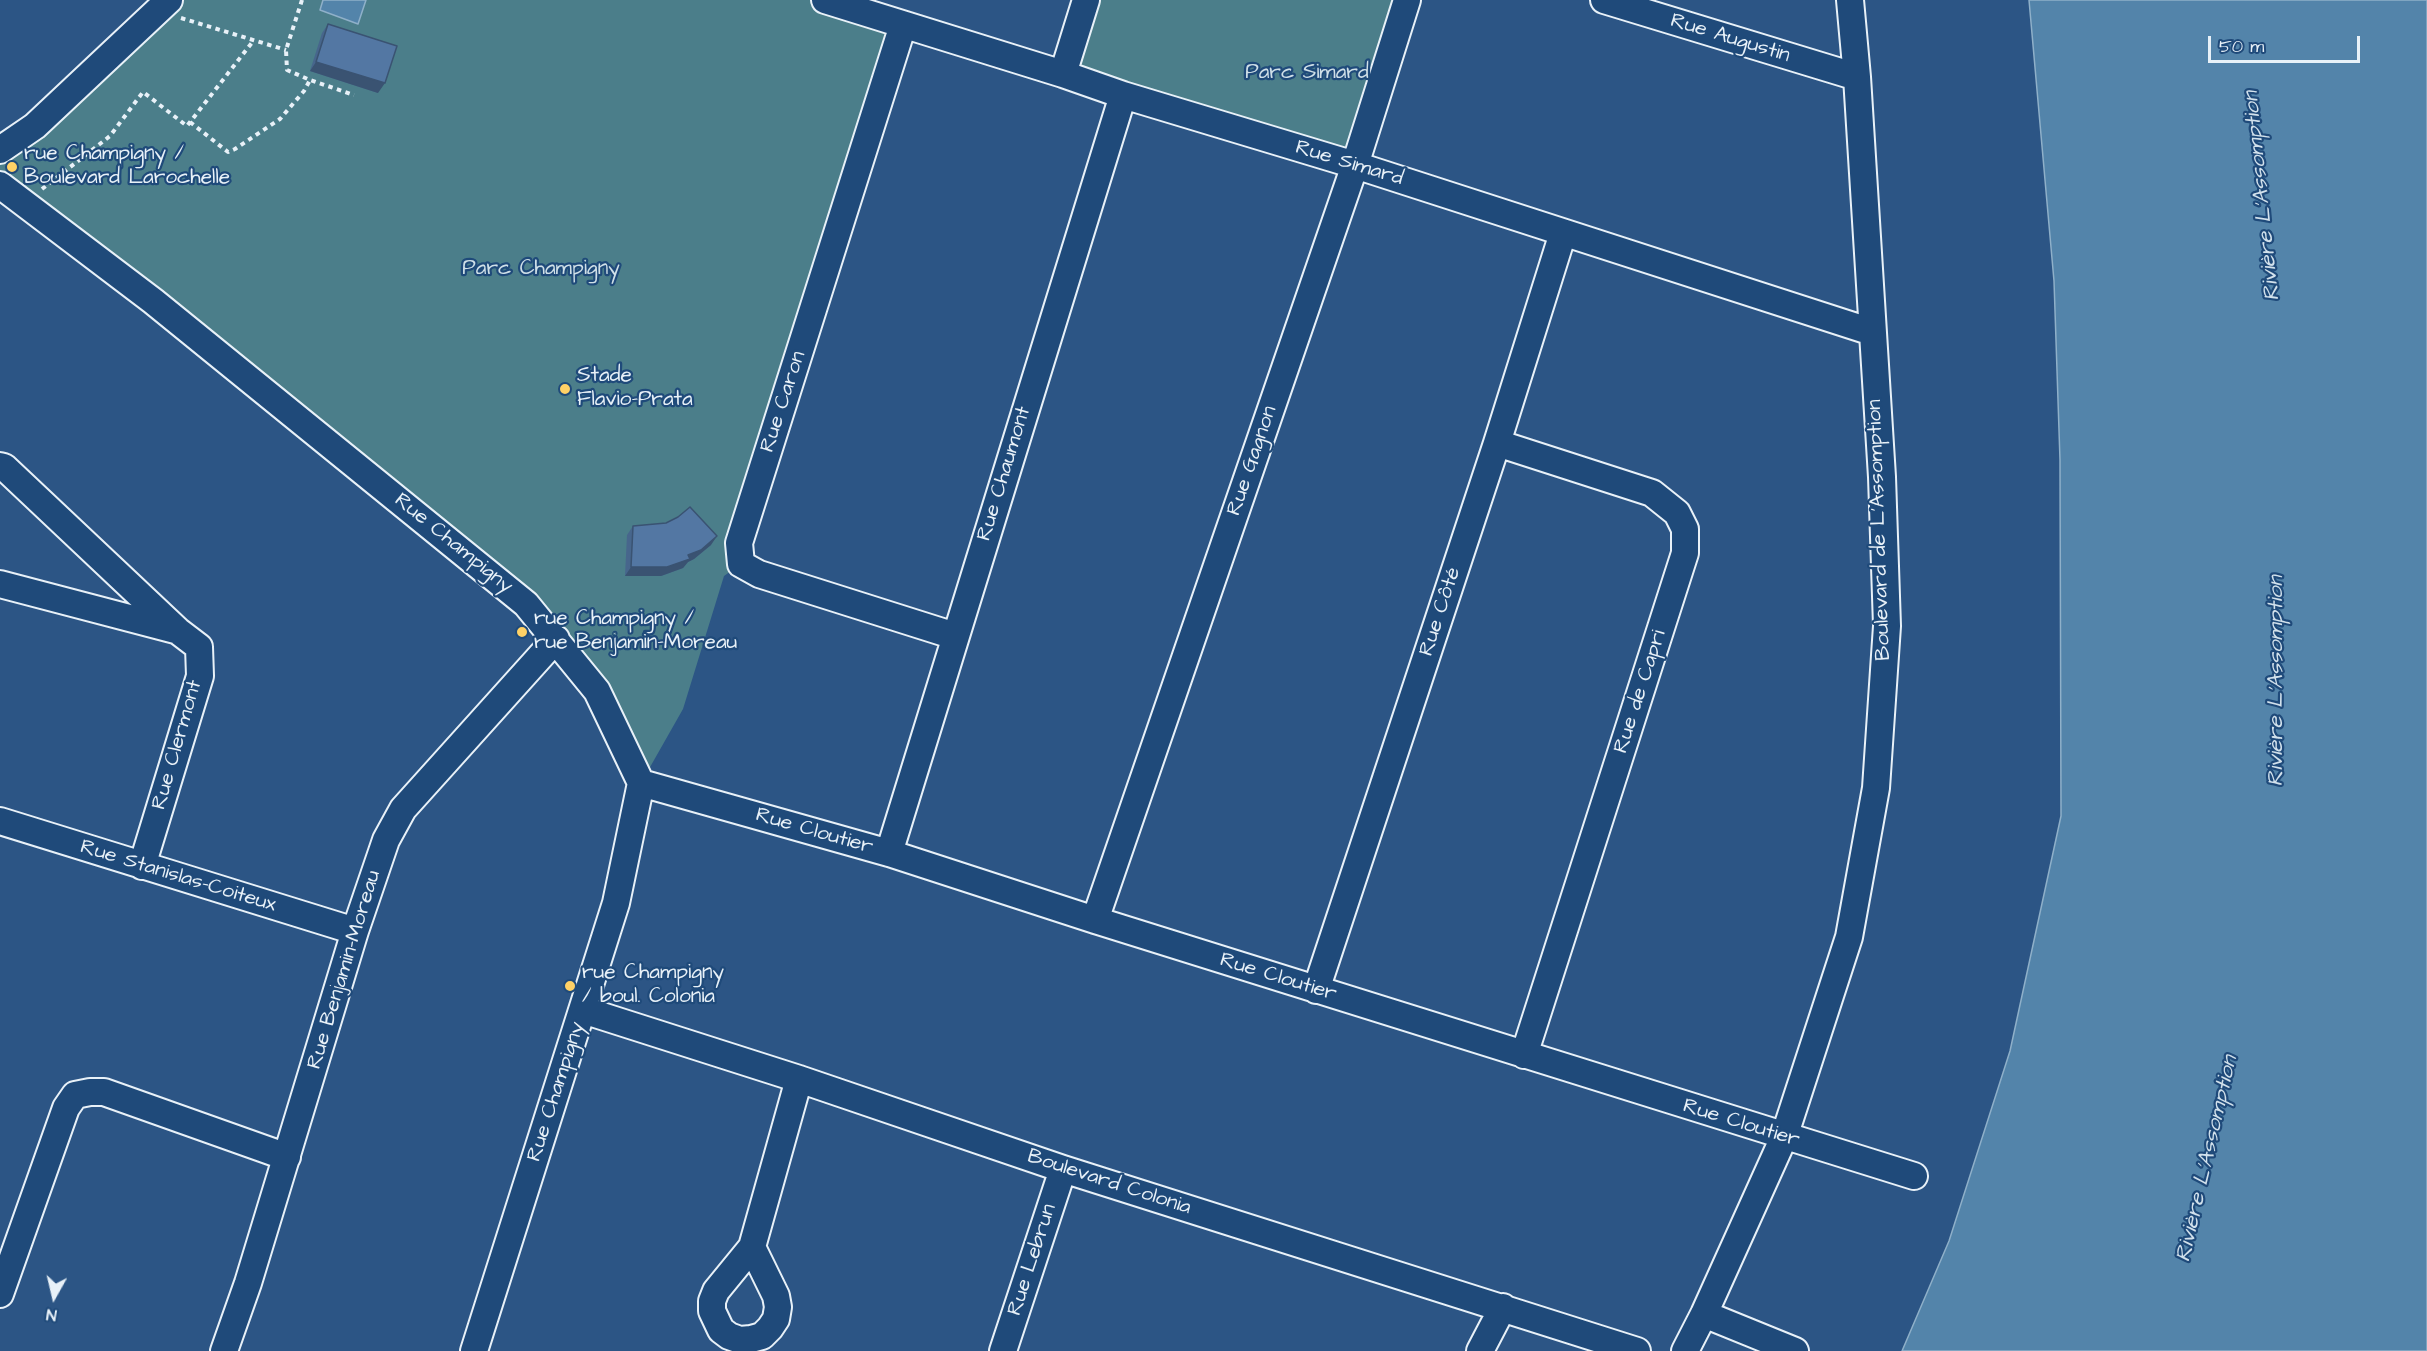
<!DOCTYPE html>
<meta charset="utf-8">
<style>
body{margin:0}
#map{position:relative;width:2427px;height:1351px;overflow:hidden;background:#2c5585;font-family:"Architects Daughter",sans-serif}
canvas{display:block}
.north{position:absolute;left:24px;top:1267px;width:60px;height:60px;-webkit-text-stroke:4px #1f4a7a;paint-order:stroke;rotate:188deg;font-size:16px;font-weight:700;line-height:24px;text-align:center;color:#e8f1f8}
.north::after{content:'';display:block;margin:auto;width:21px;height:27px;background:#e8f1f8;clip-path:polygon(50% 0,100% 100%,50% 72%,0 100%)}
.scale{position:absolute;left:2208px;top:36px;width:152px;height:27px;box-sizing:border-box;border:3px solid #e8f1f8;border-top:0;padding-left:8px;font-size:18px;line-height:21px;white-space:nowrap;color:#e8f1f8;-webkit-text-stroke:4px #1f4a7a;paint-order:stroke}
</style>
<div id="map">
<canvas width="2427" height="1351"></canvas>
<div class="north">N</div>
<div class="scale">50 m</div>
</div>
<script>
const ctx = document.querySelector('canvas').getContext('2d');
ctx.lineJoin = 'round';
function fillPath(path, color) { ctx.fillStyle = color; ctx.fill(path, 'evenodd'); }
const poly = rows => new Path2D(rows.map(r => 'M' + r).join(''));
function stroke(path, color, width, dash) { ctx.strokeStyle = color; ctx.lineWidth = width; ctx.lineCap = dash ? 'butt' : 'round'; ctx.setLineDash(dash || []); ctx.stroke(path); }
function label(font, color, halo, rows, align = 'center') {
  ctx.font = font + ' "Architects Daughter",sans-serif'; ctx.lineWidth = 4.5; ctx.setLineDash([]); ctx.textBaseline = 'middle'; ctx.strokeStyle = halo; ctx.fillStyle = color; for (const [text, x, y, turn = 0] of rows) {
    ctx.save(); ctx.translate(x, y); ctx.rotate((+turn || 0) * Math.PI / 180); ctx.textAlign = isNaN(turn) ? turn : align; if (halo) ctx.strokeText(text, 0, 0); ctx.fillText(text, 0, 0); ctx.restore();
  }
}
const green = poly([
 [169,0,825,0,903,25,741,564,724,576,683,709,641,783,556,639,0,186,0,150],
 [1086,0,1407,0,1355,165,1063,74]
]);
const water = poly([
 [323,0,366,0,358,24,320,10,323,0],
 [2029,0,2427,0,2427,1351,1902,1351,1949,1241,2010,1051,2061,816,2060,460,2054,281,2029,0]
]);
const path = poly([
 [302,0,286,50,287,70,310,80,354,95],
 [181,18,286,50],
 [190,122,228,152,235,149,280,119,304,91,310,80],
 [42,189,110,136,143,92,187,126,254,40]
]);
const minor = poly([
 [825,0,1063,74,1123,95,1355,165,1872,332],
 [1604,0,1857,77],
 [903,25,739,543,741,564,759,574,955,636],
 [1063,74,1086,0],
 [0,150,35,126,169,0],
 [0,185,153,301,526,604,597,691,641,783,616,903,474,1351],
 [1497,443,1652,493,1677,513,1685,529,1685,553,1524,1055],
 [0,466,4,467,178,631,199,647,200,676,142,866],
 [0,584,175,630],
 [641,783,889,853,1095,920,1914,1176],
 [0,821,355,931],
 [889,853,1123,95],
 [1095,920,1355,165,1407,0],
 [1316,990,1497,443,1563,233],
 [583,1010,799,1079,1063,1169,1637,1351],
 [752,1247,776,1296,778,1307,776,1319,770,1328,762,1336,751,1339,740,1340,729,1336,721,1330,712,1311,712,1301,716,1291,752,1247],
 [752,1247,799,1079],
 [0,1294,66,1108,75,1095,90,1092,104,1092,287,1157],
 [1704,1314,1795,1351],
 [224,1351,248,1283,355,931,386,840,403,809,556,639],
 [1003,1351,1063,1169],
 [1480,1351,1503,1307],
 [1685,1351,1704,1314,1784,1137,1849,937,1876,788,1887,626,1882,477,1857,77,1850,0]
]);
const wall = poly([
 [328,24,378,93,310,71,322,33],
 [633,526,711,545,694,559,688,562,683,568,661,576,625,576,627,535]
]);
const shadedWall = poly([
 [316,62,385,83,378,93,310,71],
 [717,536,711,545,694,559,688,562,683,568,661,576,625,576,631,567,688,555]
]);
const building = poly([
 [328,24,397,46,385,83,316,62,328,24],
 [690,507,717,536,701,550,688,555,690,559,667,567,631,567,633,526,666,523,678,517,690,507]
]);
const markers = [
 [12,167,6,"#ffd166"],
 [565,389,6,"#ffd166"],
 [522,632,6,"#ffd166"],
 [570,986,6,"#ffd166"]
];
const streetNames = [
 ["Rue Augustin",1730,39,17],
 ["Rue Simard",1349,164,17],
 ["Rue Caron",784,402,-72],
 ["Rue Gagnon",1253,461,-71],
 ["Rue Chaumont",1005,474,-73],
 ["Boulevard de L'Assomption",1880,530,-92],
 ["Rue Champigny",453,544,39],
 ["Rue Côté",1441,612,-72],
 ["Rue de Capri",1641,692,-72],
 ["Rue Clermont",178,745,-74],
 ["Rue Cloutier",814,832,16],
 ["Rue Stanislas-Coiteux",178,877,17],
 ["Rue Benjamin-Moreau",345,970,-73],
 ["Rue Cloutier",1278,978,17],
 ["Rue Champigny",557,1092,-72],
 ["Rue Cloutier",1741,1124,17],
 ["Boulevard Colonia",1109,1183,18],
 ["Rue Lebrun",1033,1260,-72]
];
const parkNames = [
 ["Parc Simard",1307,74],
 ["Parc Champigny",541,270]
];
const poiNames = [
 ["rue Champigny /",24,155],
 ["Boulevard Larochelle",24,179],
 ["Stade",577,377],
 ["Flavio-Prata",577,401],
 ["rue Champigny /",534,620],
 ["rue Benjamin-Moreau",534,644],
 ["rue Champigny",582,974],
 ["/ boul. Colonia",582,998]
];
const waterNames = [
 ["Rivière L'Assomption",2263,196,-96],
 ["Rivière L'Assomption",2277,681,-90],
 ["Rivière L'Assomption",2208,1159,-77]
];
fillPath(green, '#4b7e8a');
fillPath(water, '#5384aa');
stroke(water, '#8fb0c9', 1.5);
stroke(minor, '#e8f1f8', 30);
stroke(path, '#e8f1f8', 4, [4.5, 4.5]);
stroke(minor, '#1f4a7a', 26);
fillPath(wall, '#47668c');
fillPath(shadedWall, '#3a5372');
fillPath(building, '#5377a3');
stroke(building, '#3a5372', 1.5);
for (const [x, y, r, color] of markers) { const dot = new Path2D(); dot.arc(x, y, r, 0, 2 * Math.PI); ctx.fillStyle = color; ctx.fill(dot); stroke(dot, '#1f4a7a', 2); }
label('21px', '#e8f1f8', '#1f4a7a', streetNames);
label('21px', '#d0e0e8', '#1f4a7a', parkNames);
label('21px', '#e8f1f8', '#1f4a7a', poiNames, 'left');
label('italic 22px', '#d2e1ec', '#1f4a7a', waterNames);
</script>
